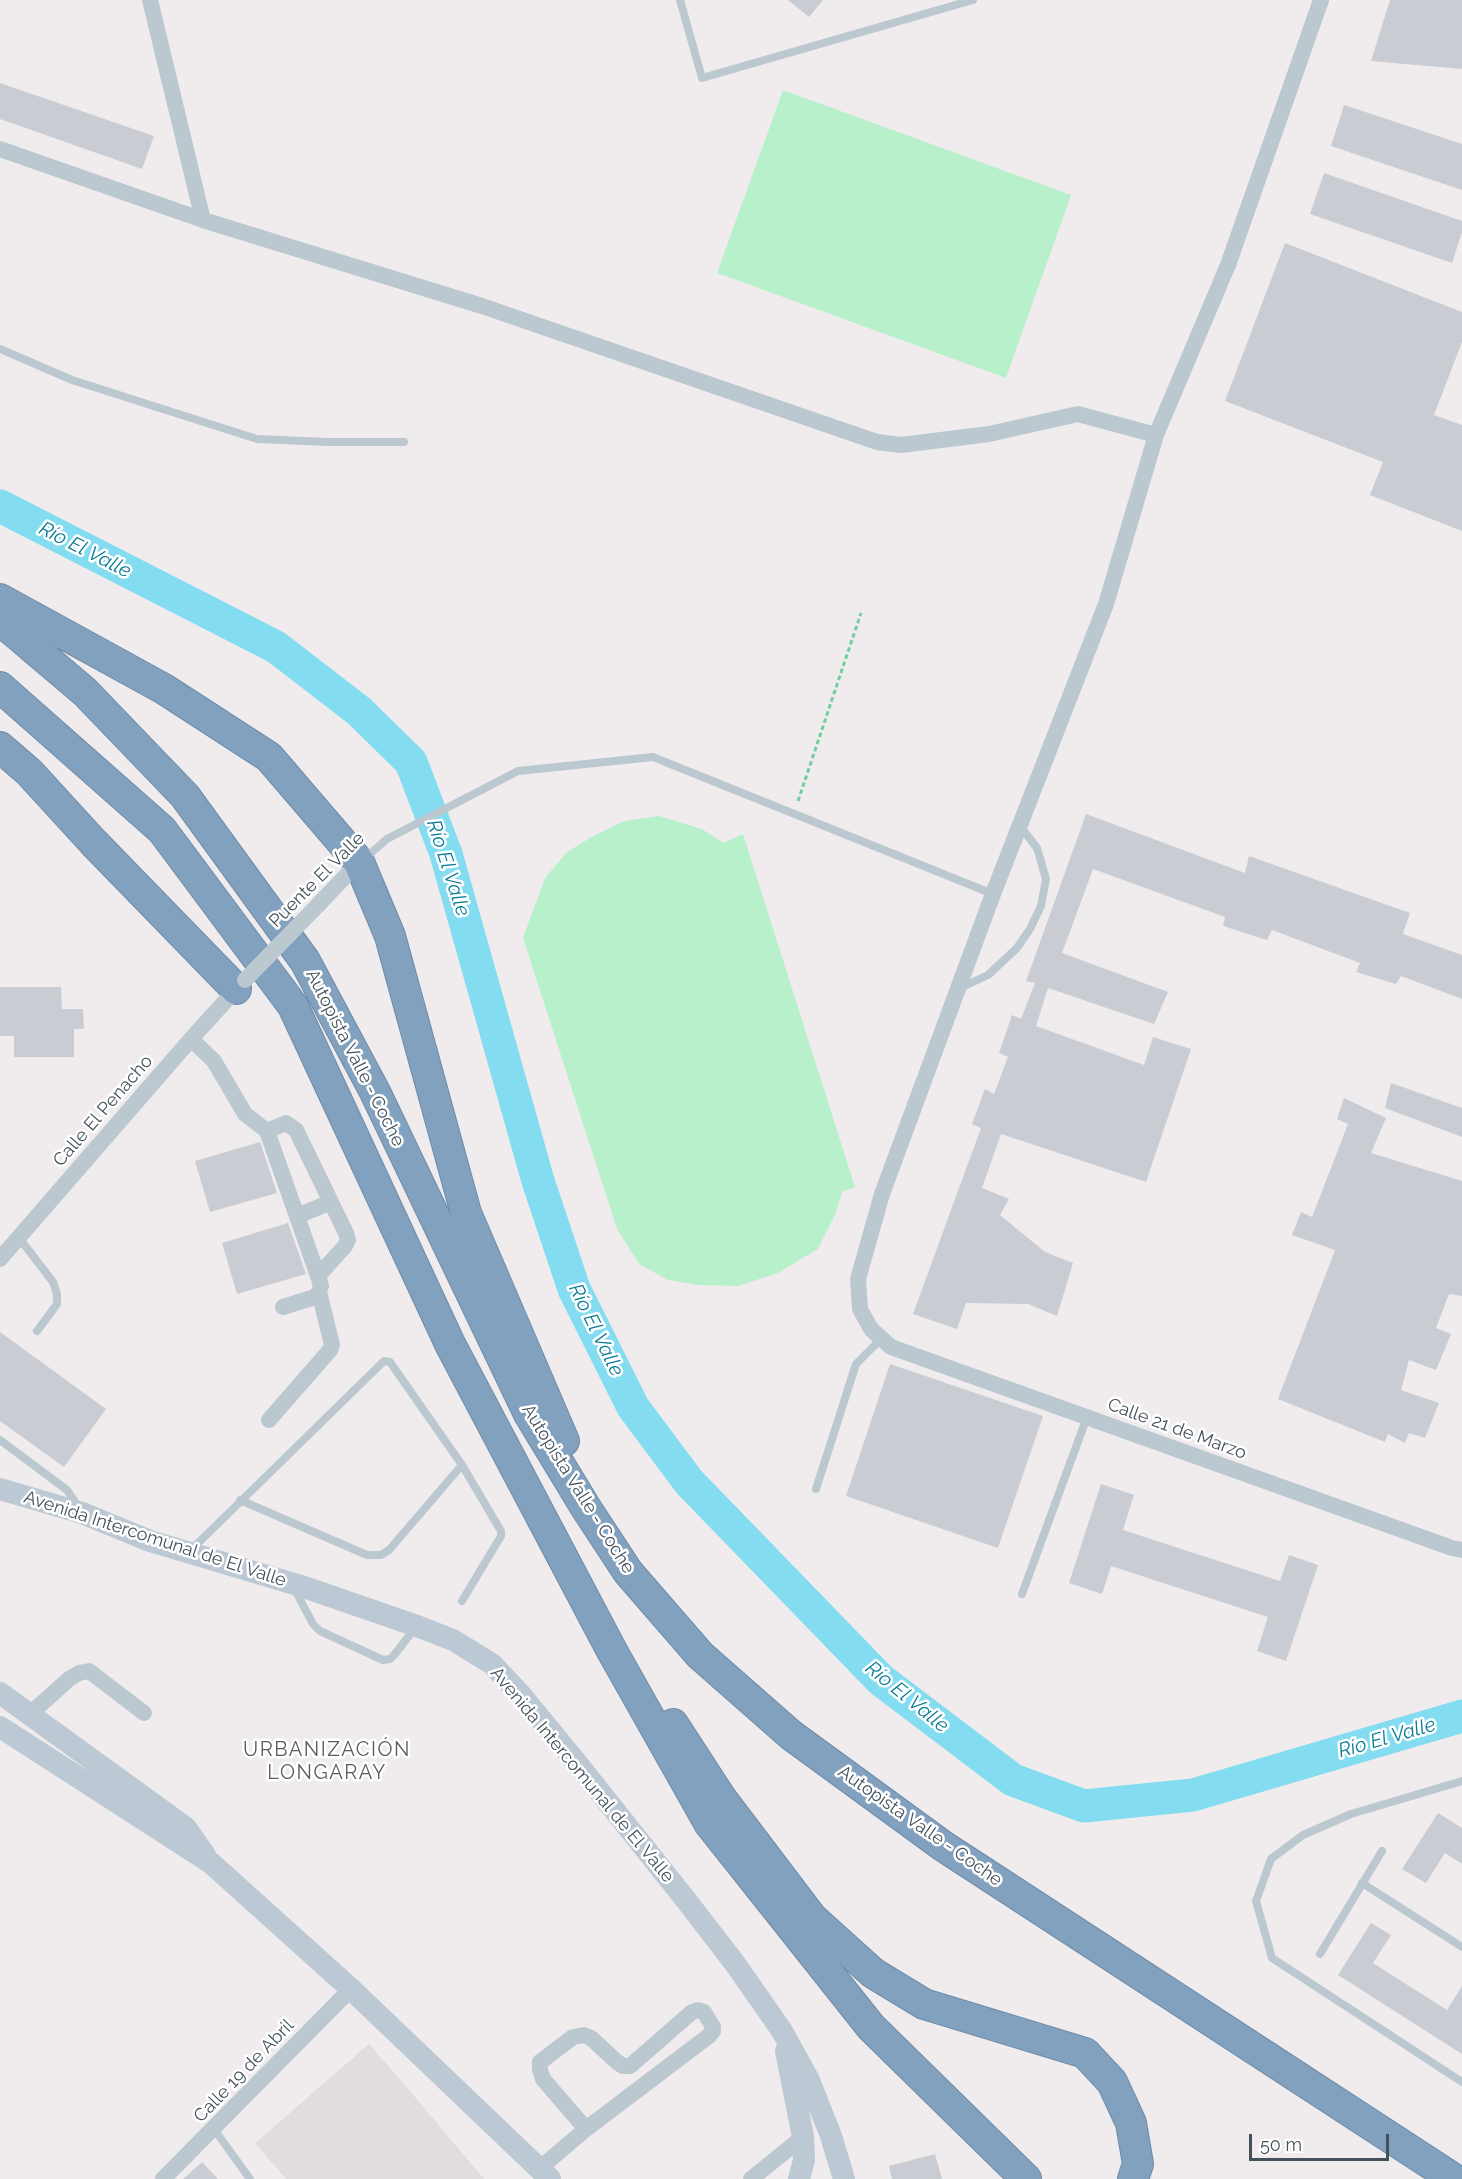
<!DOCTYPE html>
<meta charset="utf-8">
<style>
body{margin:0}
#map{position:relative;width:1462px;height:2179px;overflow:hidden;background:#f0eced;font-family:Raleway,sans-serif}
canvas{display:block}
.scale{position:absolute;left:1249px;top:2134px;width:140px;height:27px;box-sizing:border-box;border:3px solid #44515b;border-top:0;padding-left:8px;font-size:18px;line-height:21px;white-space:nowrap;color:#44515b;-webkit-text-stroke:4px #fff;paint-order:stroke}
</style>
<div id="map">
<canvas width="1462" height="2179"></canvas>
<div class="scale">50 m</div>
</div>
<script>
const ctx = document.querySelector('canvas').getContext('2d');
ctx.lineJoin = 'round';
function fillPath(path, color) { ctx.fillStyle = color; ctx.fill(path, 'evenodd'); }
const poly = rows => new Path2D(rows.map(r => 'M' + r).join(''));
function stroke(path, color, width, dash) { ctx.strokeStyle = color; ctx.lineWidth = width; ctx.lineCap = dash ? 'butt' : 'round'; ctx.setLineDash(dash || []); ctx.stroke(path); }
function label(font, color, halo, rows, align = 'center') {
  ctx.font = font + ' Raleway,sans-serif'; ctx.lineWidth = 5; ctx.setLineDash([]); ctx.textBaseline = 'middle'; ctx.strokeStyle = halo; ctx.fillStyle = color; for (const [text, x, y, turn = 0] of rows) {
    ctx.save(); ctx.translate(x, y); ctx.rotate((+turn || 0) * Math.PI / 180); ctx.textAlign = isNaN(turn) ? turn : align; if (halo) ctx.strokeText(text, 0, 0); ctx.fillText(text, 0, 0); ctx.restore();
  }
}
const education = poly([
 [369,2044,415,2097,484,2179,286,2179,255,2143]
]);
const green = poly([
 [783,90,1071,195,1006,378,717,273],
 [659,816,702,829,723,843,743,834,855,1187,842,1192,835,1215,818,1249,778,1273,738,1286,698,1285,668,1280,639,1264,617,1229,523,938,545,878,567,852,595,835,624,821]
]);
const river = poly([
 [0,506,276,647,359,711,411,762,446,854,538,1181,574,1289,633,1407,689,1482,881,1680,1013,1780,1084,1806,1193,1795,1462,1716]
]);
const building = poly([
 [788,0,823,0,809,17],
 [1390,0,1462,0,1462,69,1371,61],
 [0,83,154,136,142,169,0,119],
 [1344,105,1462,144,1462,190,1331,146],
 [1324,173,1462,221,1462,232,1452,263,1310,214],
 [1285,243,1462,312,1462,342,1434,415,1462,425,1462,531,1370,495,1383,462,1225,401],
 [1086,814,1245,873,1249,856,1410,913,1403,934,1462,955,1462,999,1401,976,1396,984,1356,972,1360,963,1272,930,1267,940,1223,926,1225,917,1093,869,1062,953,1168,992,1154,1024,1048,988,1036,1026,1144,1065,1153,1037,1191,1049,1146,1182,1001,1134,982,1188,1009,1199,1000,1215,1045,1252,1073,1263,1057,1316,1028,1304,966,1303,957,1329,913,1314,981,1128,972,1124,985,1089,994,1094,1008,1057,999,1053,1012,1015,1021,1019,1035,983,1026,981],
 [0,987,61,987,62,1009,83,1009,84,1029,74,1029,74,1057,14,1057,14,1036,0,1036],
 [1391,1083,1462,1108,1462,1137,1385,1108],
 [1344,1098,1386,1118,1371,1153,1462,1181,1462,1296,1449,1294,1436,1328,1451,1334,1436,1370,1409,1360,1401,1390,1439,1403,1425,1438,1409,1433,1405,1443,1388,1434,1385,1442,1278,1399,1335,1250,1292,1235,1301,1212,1312,1217,1348,1124,1337,1119],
 [260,1142,277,1193,210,1212,195,1161],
 [288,1223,306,1274,237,1294,222,1243],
 [0,1332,106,1409,64,1467,0,1421],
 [890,1364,1043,1416,998,1548,846,1496],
 [1101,1484,1134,1495,1123,1530,1280,1581,1289,1555,1318,1565,1286,1661,1257,1651,1268,1617,1111,1566,1102,1594,1069,1583],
 [1438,1813,1462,1828,1462,1864,1445,1853,1426,1883,1402,1869],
 [1371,1923,1391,1935,1373,1963,1447,2010,1462,1986,1462,2054,1338,1975],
 [935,2154,942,2179,892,2179,889,2166],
 [202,2162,218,2179,183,2179]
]);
const path = poly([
 [798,801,861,613]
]);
const service = poly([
 [680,0,702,78,973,0],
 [0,349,72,380,257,439,329,442,404,442],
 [364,859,387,839,518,771,653,757,993,894],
 [958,989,988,975,1017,948,1030,929,1041,906,1046,879,1037,848,1020,826],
 [20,1239,53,1282,57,1294,57,1304,37,1331],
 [0,1440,67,1490,79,1508],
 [816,1489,856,1364,882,1338],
 [240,1500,367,1555,381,1555,389,1550,462,1465],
 [191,1550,384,1361,390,1362,462,1465,501,1531,501,1536,462,1601],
 [294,1588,313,1624,320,1631,383,1660,390,1659,395,1654,415,1628],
 [1022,1594,1087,1417],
 [1462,1781,1351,1814,1303,1835,1271,1859,1256,1901,1272,1958,1462,2082],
 [1362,1883,1462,1947],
 [1320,1954,1382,1851],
 [214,2129,250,2179]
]);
const minor = poly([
 [150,0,203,220],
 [1321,0,1228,265,1156,435,1106,604,993,894,882,1194,858,1279,860,1309,871,1329,891,1347,1452,1548,1462,1550],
 [0,149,203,220,482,306,877,442,901,445,989,434,1078,414,1156,435],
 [318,905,359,862],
 [191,1039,214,1061,245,1114,267,1131,318,1276,321,1286,319,1292,315,1297,283,1307],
 [267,1131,286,1123,296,1130,346,1233,348,1240,345,1246,318,1276],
 [297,1216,331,1202],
 [0,1259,191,1039,240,985],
 [269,1420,330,1350,332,1345,319,1292],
 [30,1714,69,1679,79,1673,89,1671,144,1713],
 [539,2169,586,2129,710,2035,713,2031,713,2027,704,2012,698,2010,692,2012,630,2066,623,2066,617,2062,591,2038,584,2035,573,2037,540,2062,540,2070,543,2079,586,2129],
 [163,2179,351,1989],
 [751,2179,803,2137]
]);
const secondary = poly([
 [0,1489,82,1513,150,1541,301,1586,417,1626,453,1640,492,1664,521,1695,576,1762,686,1900,736,1965,782,2031,809,2080,831,2136,844,2179],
 [0,1693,186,1828,205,1855],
 [0,1727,211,1863,351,1989,550,2179],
 [786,2051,803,2137,804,2160,799,2179]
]);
const motorway = poly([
 [0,599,164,689,269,757,359,862,390,936,466,1213,564,1441],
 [0,620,85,692,185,796,305,961,375,1092,529,1414,586,1508,628,1572,700,1655,791,1735,943,1846,1454,2179],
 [0,687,162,830,293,1006,450,1344,612,1651,709,1823,871,2027,1026,2179],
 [0,747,29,772,94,843,236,989],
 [673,1724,721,1798,812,1918,873,1973,924,2004,1085,2053,1112,2082,1131,2123,1138,2164,1133,2179]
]);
const minorBridge = poly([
 [245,980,318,905]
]);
const streetNames = [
 ["Puente El Valle",317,880,-45],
 ["Autopista Valle - Coche",355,1058,63],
 ["Calle El Penacho",103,1111,-49],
 ["Calle 21 de Marzo",1177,1429,20],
 ["Autopista Valle - Coche",578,1489,58],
 ["Avenida Intercomunal de El Valle",155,1539,18],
 ["Avenida Intercomunal de El Valle",582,1775,50],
 ["Autopista Valle - Coche",920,1826,35],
 ["Calle 19 de Abril",244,2071,-46]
];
const waterNames = [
 ["Río El Valle",85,550,27],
 ["Río El Valle",448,868,72],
 ["Río El Valle",596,1330,64],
 ["Río El Valle",907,1697,39],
 ["Río El Valle",1387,1738,-16]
];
const neighbourhoodNames = [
 ["URBANIZACIÓN",327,1750],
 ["LONGARAY",327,1773]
];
fillPath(education, '#e1dddf');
fillPath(green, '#b8f0cc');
stroke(river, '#83dcef', 33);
fillPath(building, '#c9ccd2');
stroke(motorway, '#6d8caa', 32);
stroke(path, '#6fcf9d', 3, [4.5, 3]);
stroke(service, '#bcc8d0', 8);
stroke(minor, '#bcc8d0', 16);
stroke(secondary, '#bcc9d5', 22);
stroke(motorway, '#82a1be', 30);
stroke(minorBridge, '#bcc8d0', 16);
label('18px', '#44515b', '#fff', streetNames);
label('italic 20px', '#087b95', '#fff', waterNames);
ctx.letterSpacing = '1.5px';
label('20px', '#595d62', '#fff', neighbourhoodNames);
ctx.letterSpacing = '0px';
</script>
